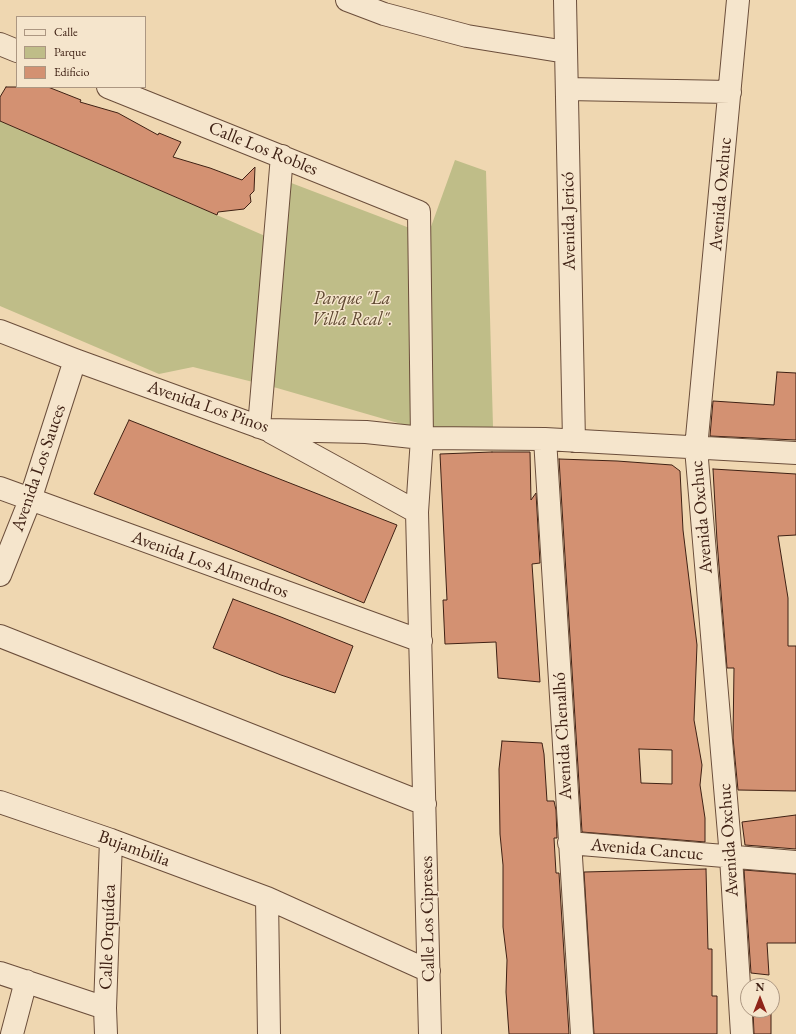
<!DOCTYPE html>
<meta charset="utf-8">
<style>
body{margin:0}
#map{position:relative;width:796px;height:1034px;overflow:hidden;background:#efd7b1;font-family:"EB Garamond",serif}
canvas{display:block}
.legend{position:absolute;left:16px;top:16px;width:130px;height:72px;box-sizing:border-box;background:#f5e5cc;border:1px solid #ac9782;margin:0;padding:5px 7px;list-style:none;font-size:12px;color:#3f2114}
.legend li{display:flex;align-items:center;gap:8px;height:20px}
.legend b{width:20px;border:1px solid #ac9782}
.north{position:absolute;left:740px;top:978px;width:40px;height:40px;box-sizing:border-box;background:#f5e5cc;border:1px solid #ac9782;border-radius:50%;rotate:0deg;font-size:11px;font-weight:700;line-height:16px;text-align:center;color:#3f2114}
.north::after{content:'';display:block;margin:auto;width:14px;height:18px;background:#8f2418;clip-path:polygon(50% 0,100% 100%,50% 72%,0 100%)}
</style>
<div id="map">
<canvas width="796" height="1034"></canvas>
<ul class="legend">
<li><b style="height:5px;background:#f5e5cc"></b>Calle</li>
<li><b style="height:11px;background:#bfbd88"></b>Parque</li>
<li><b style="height:11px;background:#d39172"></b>Edificio</li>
</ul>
<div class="north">N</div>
</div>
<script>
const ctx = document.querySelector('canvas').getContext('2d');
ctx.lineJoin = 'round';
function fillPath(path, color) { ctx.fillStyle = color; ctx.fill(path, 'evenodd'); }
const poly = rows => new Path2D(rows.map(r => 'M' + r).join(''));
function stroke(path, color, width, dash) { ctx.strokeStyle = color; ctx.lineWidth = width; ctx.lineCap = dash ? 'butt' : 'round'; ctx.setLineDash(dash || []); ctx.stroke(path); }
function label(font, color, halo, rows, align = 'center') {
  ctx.font = font + ' "EB Garamond",serif'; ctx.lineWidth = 3; ctx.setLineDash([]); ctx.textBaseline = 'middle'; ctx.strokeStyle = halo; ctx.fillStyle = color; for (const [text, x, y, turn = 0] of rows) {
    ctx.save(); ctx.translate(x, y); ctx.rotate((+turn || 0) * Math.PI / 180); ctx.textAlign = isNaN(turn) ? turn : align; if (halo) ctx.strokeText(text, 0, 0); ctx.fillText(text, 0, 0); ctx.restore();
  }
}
const green = poly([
 [0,121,279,242,286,181,428,235,455,160,486,171,493,427,436,434,277,388,193,367,159,374,0,306]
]);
const building = poly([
 [6,87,48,87,81,100,80,102,118,113,158,135,159,133,181,142,173,157,210,168,242,180,255,167,254,191,250,195,251,202,244,209,218,212,217,215,0,121,0,97,6,87],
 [777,372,796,373,796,440,710,436,713,401,774,405,777,372],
 [129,420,397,525,364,603,230,548,94,494,129,420],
 [492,452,530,452,531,500,536,493,540,563,532,564,540,682,498,678,496,642,445,644,443,600,447,600,440,454,492,452],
 [559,459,617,461,672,465,680,471,683,530,697,645,694,720,702,765,700,785,705,818,705,842,582,832,559,459],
 [639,749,672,750,672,784,641,783,639,749],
 [713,469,796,474,796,535,778,536,788,598,788,646,796,646,796,791,738,790,733,738,734,668,727,668,717,541,713,469],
 [233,599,281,617,353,646,335,693,281,675,213,648,233,599],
 [502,741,542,743,544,754,547,801,554,801,556,810,557,838,554,838,556,873,559,873,569,1034,509,1034,506,992,507,960,503,927,503,865,500,834,499,769,502,741],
 [796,815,796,849,745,845,742,822,796,815],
 [706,869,708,949,712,949,712,996,717,996,717,1034,594,1034,584,872,706,869],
 [744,870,796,874,796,943,767,943,769,975,751,973,744,870],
 [753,1010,771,1010,771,1034,754,1034,753,1010]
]);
const street = poly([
 [347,0,384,14,467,36,566,52],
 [565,0,574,441],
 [738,0,696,448,731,857,742,1034],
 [0,44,17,51],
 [108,87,419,212,422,438,417,512,430,1034],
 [567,89,730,92],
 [0,331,75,360,268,430,366,432,422,438,545,439,796,453],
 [259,427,282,156],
 [271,432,417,512],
 [545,439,582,1034],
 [0,488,421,641],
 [0,575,30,500,75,360],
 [0,636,425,804],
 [0,802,111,840,267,898,429,971],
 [569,843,796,862],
 [267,898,269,1034],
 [0,973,105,1008],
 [12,1034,26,981],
 [106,1034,105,1008,111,840]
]);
const streetNames = [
 ["Calle Los Robles",263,149,22],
 ["Avenida Oxchuc",721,194,-85],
 ["Avenida Jericó",569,221,-91],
 ["Avenida Los Pinos",208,407,19],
 ["Avenida Los Sauces",39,468,-71],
 ["Avenida Oxchuc",702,517,-95],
 ["Avenida Los Almendros",210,565,20],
 ["Avenida Chenalhó",563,736,-93],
 ["Avenida Oxchuc",729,840,-94],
 ["Bujambilia",134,849,20],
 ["Avenida Cancuc",647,850,5],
 ["Calle Los Cipreses",428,919,-91],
 ["Calle Orquídea",108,937,-88]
];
const parkNames = [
 ["Parque \"La",352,299],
 ["Villa Real\".",352,320]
];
fillPath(green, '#bfbd88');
fillPath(building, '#d39172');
stroke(building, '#3f2114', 1);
stroke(street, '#6b4e3b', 24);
stroke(street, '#f5e5cc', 22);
label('18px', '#3f2114', '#f5e5cc', streetNames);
label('italic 18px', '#5f4831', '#f5e5cc', parkNames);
</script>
